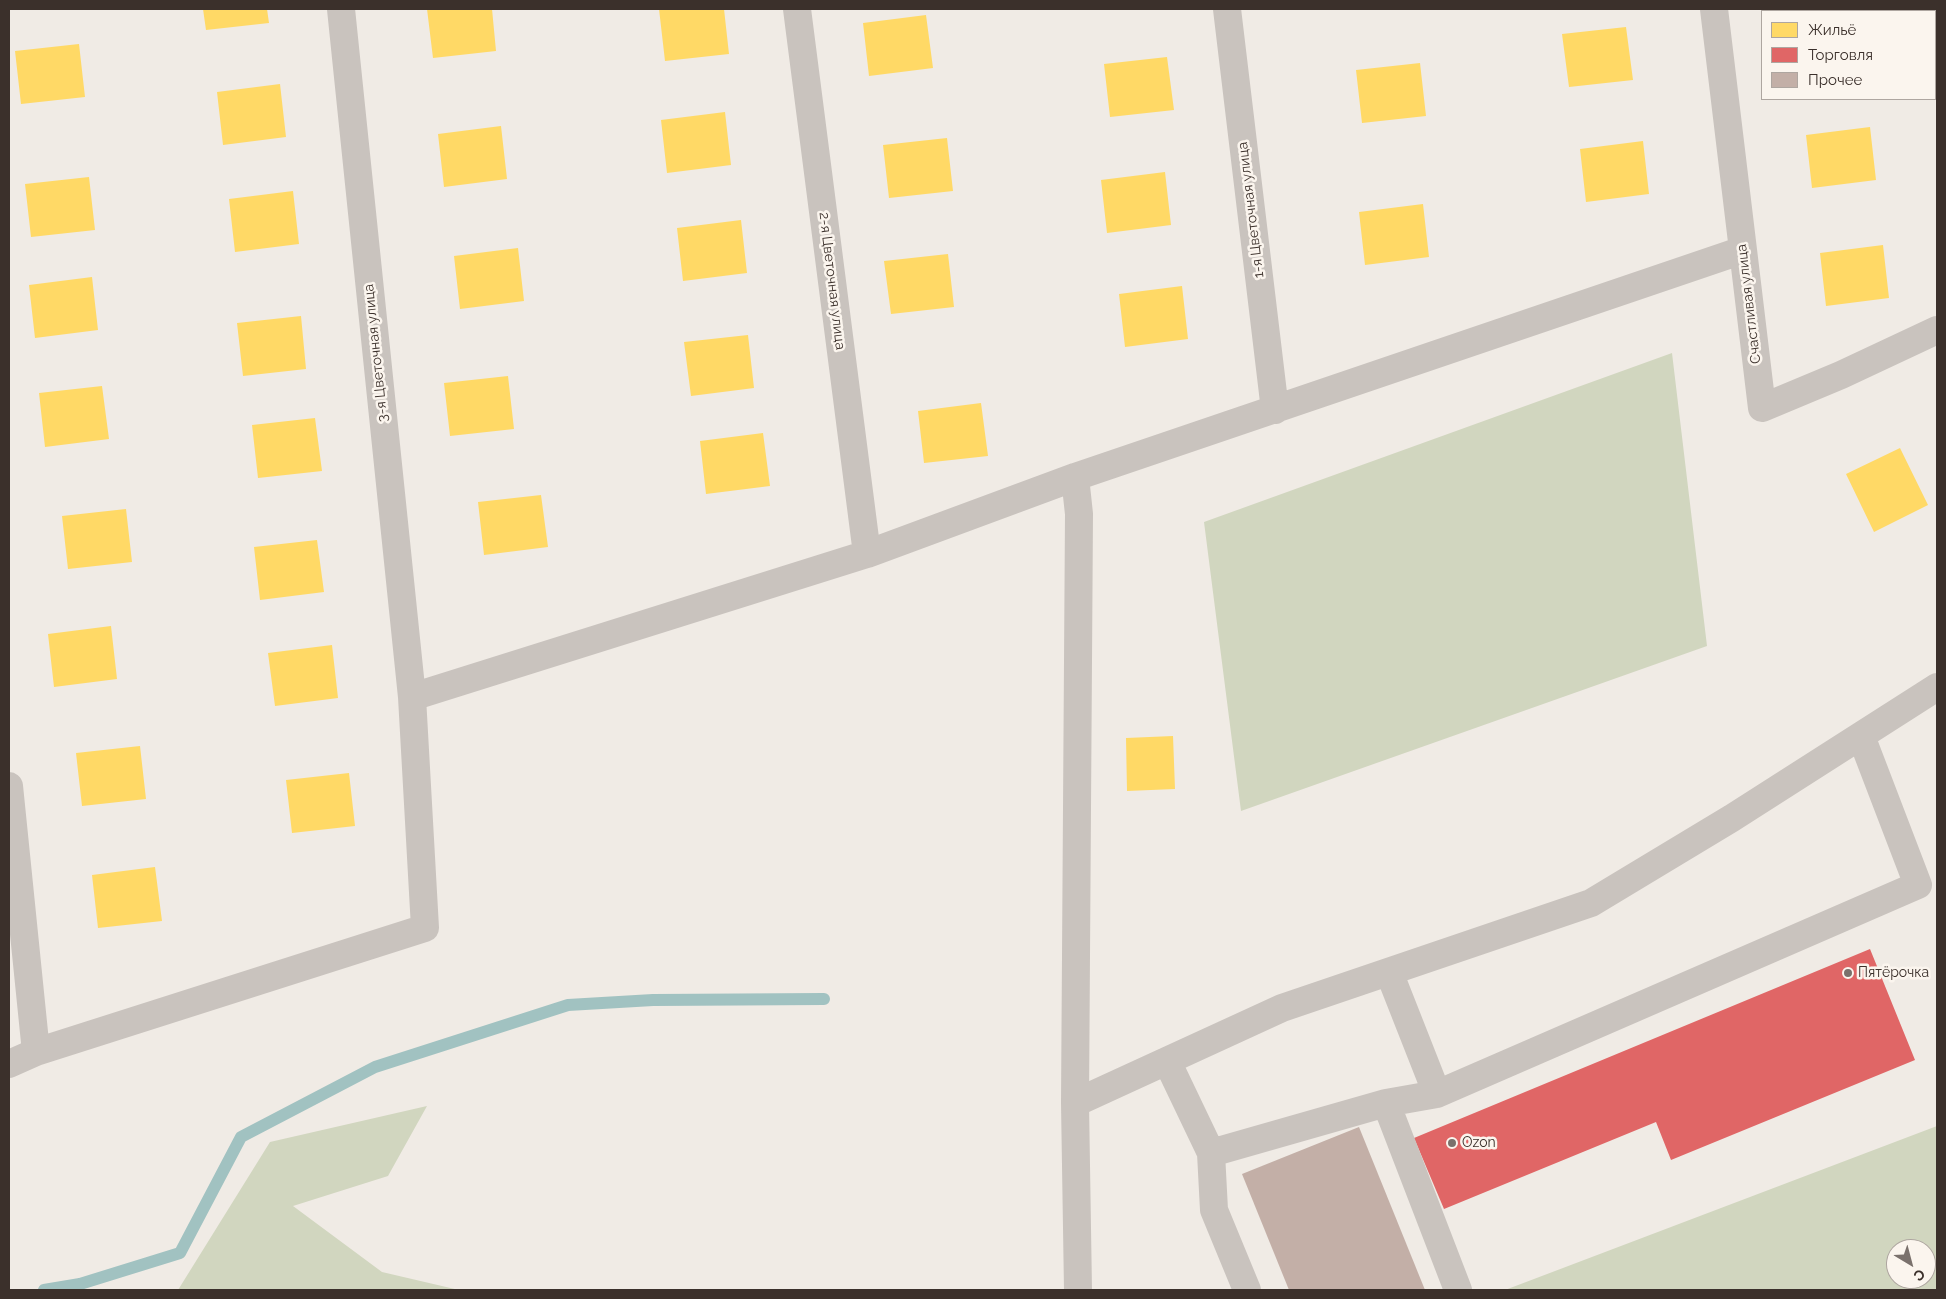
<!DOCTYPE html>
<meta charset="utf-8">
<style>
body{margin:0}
#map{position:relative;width:1946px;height:1299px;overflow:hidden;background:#f0ebe5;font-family:Raleway,sans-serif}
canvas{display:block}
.frame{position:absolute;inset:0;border:10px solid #3b302b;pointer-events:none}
.legend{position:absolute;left:1761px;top:10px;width:175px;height:90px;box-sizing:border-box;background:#fbf5ee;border:1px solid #aea6a0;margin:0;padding:6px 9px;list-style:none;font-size:15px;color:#3b302b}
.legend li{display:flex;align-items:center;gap:10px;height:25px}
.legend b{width:25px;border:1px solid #aea6a0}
.north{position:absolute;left:1886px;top:1239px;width:50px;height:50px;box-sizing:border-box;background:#fbf5ee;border:1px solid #aea6a0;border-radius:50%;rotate:143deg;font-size:14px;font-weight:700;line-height:20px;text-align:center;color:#3b302b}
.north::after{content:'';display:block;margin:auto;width:18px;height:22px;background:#7a716c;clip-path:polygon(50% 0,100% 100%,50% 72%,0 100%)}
</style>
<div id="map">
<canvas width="1946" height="1299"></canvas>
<div class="frame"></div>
<ul class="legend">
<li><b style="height:14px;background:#ffd966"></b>Жильё</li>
<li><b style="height:14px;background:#e06666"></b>Торговля</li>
<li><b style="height:14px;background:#c3afa7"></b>Прочее</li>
</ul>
<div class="north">С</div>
</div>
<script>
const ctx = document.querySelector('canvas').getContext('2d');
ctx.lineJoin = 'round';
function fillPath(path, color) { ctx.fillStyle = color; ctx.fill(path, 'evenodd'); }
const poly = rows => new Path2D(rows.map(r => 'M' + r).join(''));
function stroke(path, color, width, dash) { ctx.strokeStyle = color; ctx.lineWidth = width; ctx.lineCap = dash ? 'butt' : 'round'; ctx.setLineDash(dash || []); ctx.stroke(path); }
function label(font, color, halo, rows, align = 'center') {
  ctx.font = font + ' Raleway,sans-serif'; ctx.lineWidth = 5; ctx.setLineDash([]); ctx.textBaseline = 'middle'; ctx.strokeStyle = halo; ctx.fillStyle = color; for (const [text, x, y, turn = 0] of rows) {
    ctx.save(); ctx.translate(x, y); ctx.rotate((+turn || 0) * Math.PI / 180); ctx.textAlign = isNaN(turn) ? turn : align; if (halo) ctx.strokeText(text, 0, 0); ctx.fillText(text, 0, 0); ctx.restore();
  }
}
const green = poly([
 [1672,353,1707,646,1241,811,1204,522],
 [427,1106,388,1176,293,1206,382,1272,459,1290,178,1290,270,1142],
 [1937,1126,1937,1290,1505,1290],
 [1896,1249,1926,1249,1926,1279,1896,1279]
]);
const homes = poly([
 [203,9,267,9,269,23,206,30],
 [427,9,492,9,496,51,433,58],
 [659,9,724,9,729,54,665,61],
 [1845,9,1859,9,1859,11,1835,11],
 [926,15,933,68,869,76,863,23],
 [1626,27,1633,80,1569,87,1562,34],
 [79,44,85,97,21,104,15,51],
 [1167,57,1174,110,1110,117,1104,64],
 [1420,63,1426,116,1362,123,1356,70],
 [280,84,286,137,223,145,217,92],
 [725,112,731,165,667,173,661,120],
 [501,126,507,179,444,187,438,134],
 [1870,127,1876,180,1812,188,1806,135],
 [947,138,953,191,889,198,883,145],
 [1643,141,1649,194,1586,202,1580,149],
 [1165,172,1171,225,1107,233,1101,180],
 [89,177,95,230,31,237,25,184],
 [293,191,299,244,235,252,229,199],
 [1423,204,1429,257,1365,265,1359,212],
 [741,220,747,273,683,281,677,228],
 [1883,245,1889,298,1826,306,1820,253],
 [518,248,524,301,460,309,454,256],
 [948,254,954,307,891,314,884,261],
 [92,277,98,330,35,338,29,285],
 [1182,286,1188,339,1125,347,1119,294],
 [301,316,306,369,243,376,237,323],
 [748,335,754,388,691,396,684,342],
 [508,376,514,429,450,436,444,383],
 [102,386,109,439,45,447,39,393],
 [981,403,988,456,924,463,918,411],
 [315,418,322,471,258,478,252,425],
 [763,433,770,486,706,494,700,441],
 [1900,448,1928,505,1874,532,1846,474],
 [541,495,548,547,484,555,478,502],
 [126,509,132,562,68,569,62,516],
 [317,540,324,592,260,600,254,547],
 [111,626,117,679,54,687,48,634],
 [332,645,338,698,275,706,268,653],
 [1173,736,1175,789,1127,791,1126,738],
 [140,746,146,799,82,806,76,753],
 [349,773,355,826,292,833,286,780],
 [155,867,162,921,98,928,92,875]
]);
const shops = poly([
 [1870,949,1915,1060,1671,1160,1656,1122,1444,1209,1414,1138]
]);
const stream = poly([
 [44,1290,80,1284,180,1253,241,1137,375,1067,568,1005,653,1000,824,999]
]);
const building = poly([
 [1359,1127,1425,1290,1289,1290,1242,1174]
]);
const minor = poly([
 [797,9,867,554],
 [1227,9,1275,410],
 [1714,9,1762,408,1841,375,1937,330],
 [1075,477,1079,514,1075,1103,1078,1290],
 [412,697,867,554,1075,477,1743,250],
 [9,786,36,1052],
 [1389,972,1437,1094],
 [1167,1061,1211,1153,1386,1103,1437,1094,1918,885,1861,736],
 [9,1064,36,1052,425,928,412,697,341,9],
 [1075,1103,1282,1008,1591,903,1732,818,1937,687],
 [1386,1103,1458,1290],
 [1211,1153,1214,1210,1247,1290]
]);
const markers = [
 [1848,973,5,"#7a716c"],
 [1452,1143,5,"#7a716c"]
];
const streetNames = [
 ["1-я Цветочная улица",1251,210,-97],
 ["2-я Цветочная улица",832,281,83],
 ["Счастливая улица",1749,304,-97],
 ["3-я Цветочная улица",376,353,-96]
];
const poiNames = [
 ["Пятёрочка",1858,973],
 ["Ozon",1462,1143]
];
fillPath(green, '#d1d6bf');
fillPath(homes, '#ffd966');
fillPath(shops, '#e06666');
stroke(stream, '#a1c2c1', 12);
fillPath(building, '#c3afa7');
stroke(minor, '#c9c3be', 28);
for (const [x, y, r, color] of markers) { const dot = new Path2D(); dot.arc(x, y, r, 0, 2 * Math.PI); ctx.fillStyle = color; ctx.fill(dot); stroke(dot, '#fbf5ee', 2); }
label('14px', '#3b302b', '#fbf5ee', streetNames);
label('14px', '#3b302b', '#fbf5ee', poiNames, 'left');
</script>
